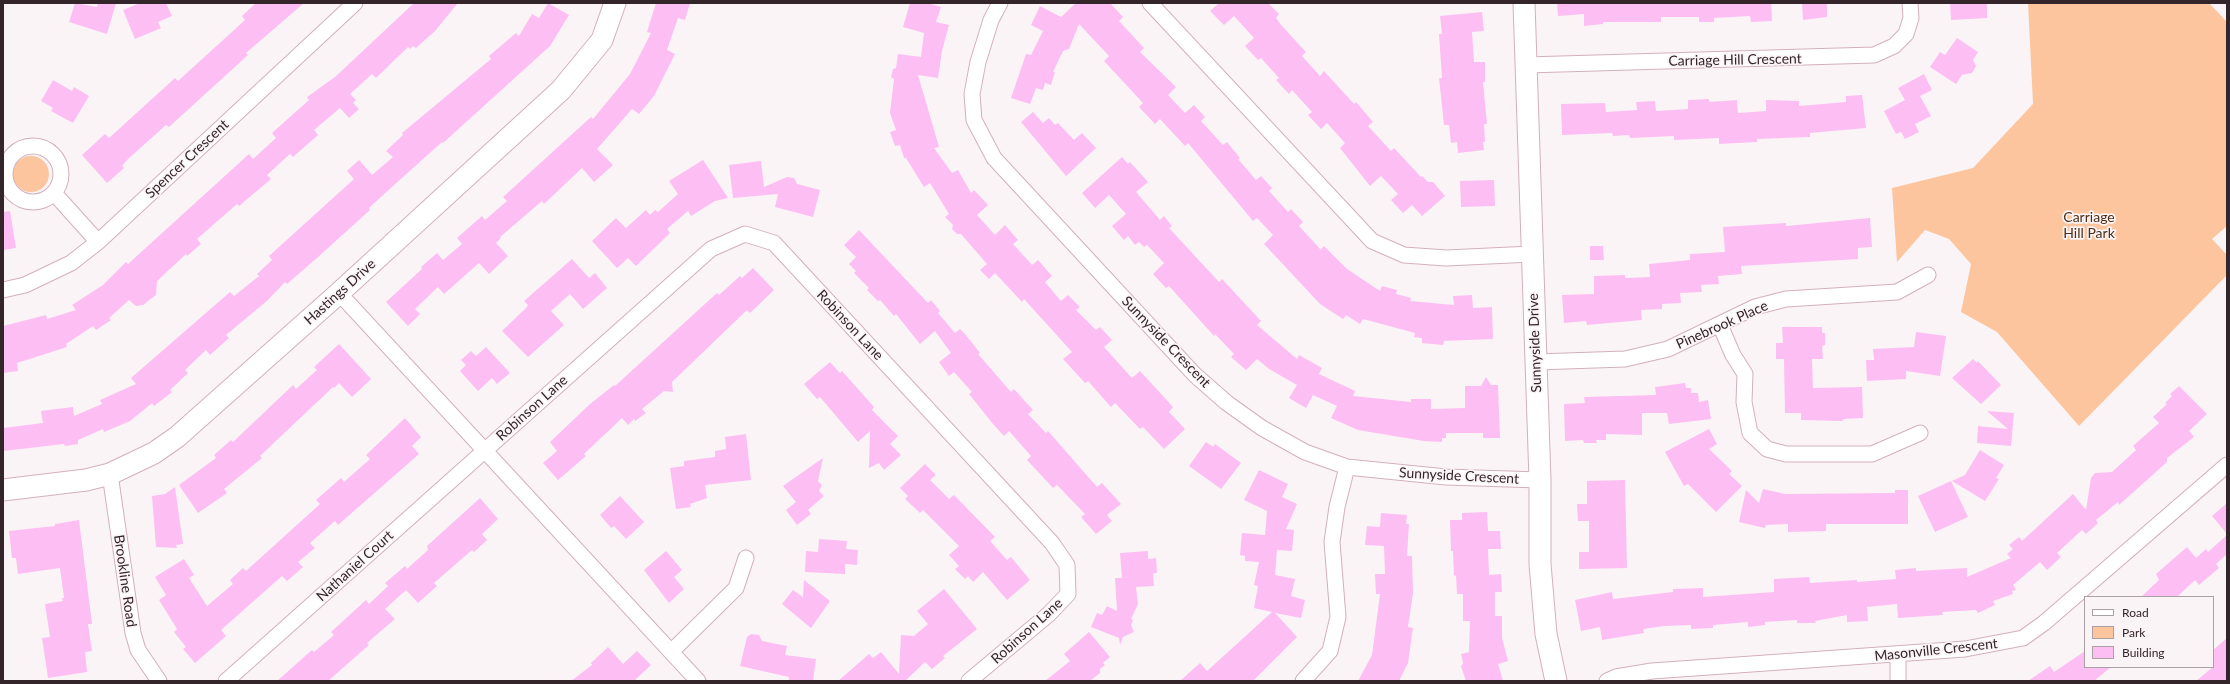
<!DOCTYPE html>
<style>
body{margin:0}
#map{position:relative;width:2230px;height:684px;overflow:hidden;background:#fbf4f6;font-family:Lato,sans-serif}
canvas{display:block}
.frame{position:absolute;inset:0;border:4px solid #332529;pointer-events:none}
.legend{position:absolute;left:2084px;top:596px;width:130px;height:72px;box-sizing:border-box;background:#fbf4f6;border:1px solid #aba1a4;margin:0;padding:5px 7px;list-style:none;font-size:12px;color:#332529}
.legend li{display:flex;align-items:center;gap:8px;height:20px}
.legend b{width:20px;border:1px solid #aba1a4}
</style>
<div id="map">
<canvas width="2230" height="684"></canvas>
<div class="frame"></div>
<ul class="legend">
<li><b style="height:5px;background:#fff"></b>Road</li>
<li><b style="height:11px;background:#fdc59d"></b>Park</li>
<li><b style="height:11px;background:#fdbef3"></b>Building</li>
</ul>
</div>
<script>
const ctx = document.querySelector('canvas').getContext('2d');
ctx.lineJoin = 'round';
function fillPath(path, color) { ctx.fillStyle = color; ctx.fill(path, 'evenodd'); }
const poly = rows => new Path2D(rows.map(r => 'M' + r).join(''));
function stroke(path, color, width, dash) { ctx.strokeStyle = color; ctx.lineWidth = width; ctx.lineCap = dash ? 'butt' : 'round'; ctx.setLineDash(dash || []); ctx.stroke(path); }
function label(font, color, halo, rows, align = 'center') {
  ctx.font = font + ' Lato,sans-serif'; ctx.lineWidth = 3.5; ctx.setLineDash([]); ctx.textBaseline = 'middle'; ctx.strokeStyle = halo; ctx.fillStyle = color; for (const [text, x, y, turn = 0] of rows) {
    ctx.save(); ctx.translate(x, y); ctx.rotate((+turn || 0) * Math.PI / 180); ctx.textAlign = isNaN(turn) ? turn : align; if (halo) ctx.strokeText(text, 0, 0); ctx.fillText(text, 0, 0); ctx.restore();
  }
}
const green = poly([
 [2028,3,2209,3,2227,22,2227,226,2212,239,2227,255,2227,275,2079,426,1997,332,1961,312,1971,264,1949,239,1925,230,1897,262,1892,188,1973,168,2033,104],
 '13 174a18 18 0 1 1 36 0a18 18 0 1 1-36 0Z'
]);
const building = poly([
 [75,3,97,7,98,3,116,3,107,34,69,22],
 [140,3,166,3,172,16,158,22,161,28,135,39,123,10],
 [256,3,304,3,246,53,248,55,169,127,166,125,128,159,122,166,124,168,107,183,82,155,105,134,109,138,175,78,178,81,245,20,242,16],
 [414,3,458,3,435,31,416,48,413,46,410,49,408,47,376,78,372,74,350,94,356,100,353,103,359,109,349,118,340,108,314,130,318,135,293,157,290,154,267,175,271,179,239,206,237,204,197,239,201,244,187,256,186,254,157,281,156,295,143,305,136,306,129,300,109,318,111,320,96,330,93,326,66,344,67,347,17,363,18,371,3,373,3,326,46,315,47,319,76,310,72,305,103,285,126,262,128,264,249,154,253,159,276,138,272,133,309,100,307,97,335,77],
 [548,3,569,15,550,46,443,143,442,142,383,195,369,208,370,210,318,257,287,284,285,282,268,300,226,335,229,338,210,355,206,350,185,370,188,373,170,390,172,392,154,406,152,403,130,421,104,432,103,429,78,440,78,444,65,446,64,444,3,451,3,428,43,423,41,411,73,407,74,416,102,404,100,400,136,384,131,378,230,292,234,296,259,276,257,274,272,260,269,256,354,179,347,171,359,160,372,175,393,157,386,151,403,135,402,133,491,59,489,56,516,33,519,36,532,14,539,18],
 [656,3,690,3,685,20,678,18,667,50,675,54,654,96,639,114,632,109,597,149,613,165,594,182,582,168,544,204,542,201,500,237,501,238,496,243,508,256,489,274,479,263,444,294,438,287,415,309,420,314,408,326,386,302,422,269,421,267,437,253,443,260,462,244,457,238,482,216,485,220,507,201,503,197,591,117,593,119,630,74,651,33,647,32],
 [910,3,927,3,941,7,936,22,949,25,942,51,938,78,918,75,939,147,934,148,952,173,958,170,971,193,974,190,988,205,977,215,995,235,1005,225,1018,240,1013,244,1032,265,1038,260,1052,276,1045,282,1061,301,1068,295,1080,307,1076,310,1096,330,1100,327,1112,340,1104,347,1132,378,1140,371,1173,407,1169,412,1185,429,1164,449,1143,427,1140,429,1115,403,1111,407,1088,381,1085,383,1063,359,1072,352,1024,299,1022,302,995,273,989,279,980,270,987,264,961,234,957,234,952,229,953,225,945,217,949,214,930,183,924,187,906,158,904,158,900,145,895,146,890,132,896,130,890,113,894,79,891,77,893,69,896,68,898,54,921,57,924,33,903,27],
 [1076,3,1110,3,1123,17,1119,21,1144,48,1140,52,1176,87,1168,95,1185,113,1194,105,1205,117,1201,121,1223,145,1227,142,1240,158,1238,159,1256,180,1261,176,1272,188,1269,191,1288,212,1291,209,1303,222,1299,226,1321,250,1324,246,1347,269,1380,291,1382,286,1397,290,1396,294,1411,298,1410,301,1454,305,1453,296,1472,295,1473,308,1492,307,1493,339,1444,341,1443,345,1422,343,1422,338,1414,337,1415,333,1363,319,1360,324,1346,315,1343,319,1320,304,1264,244,1273,235,1257,218,1253,221,1188,143,1185,146,1160,119,1155,124,1139,107,1143,103,1104,61,1109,56,1079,24,1069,49,1063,51,1053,72,1055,72,1051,85,1045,83,1043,90,1036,88,1030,104,1011,98,1026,54,1031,55,1043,31,1031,25,1040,6,1061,17],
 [1219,3,1268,3,1279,14,1276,18,1282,26,1306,52,1302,56,1320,76,1324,71,1354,104,1356,102,1373,122,1368,126,1391,151,1394,148,1421,177,1422,176,1428,182,1433,182,1445,196,1422,216,1412,205,1403,213,1391,200,1398,194,1381,176,1370,186,1340,148,1345,143,1327,123,1321,129,1308,115,1312,112,1292,90,1289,94,1276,80,1279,78,1261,58,1258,60,1245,46,1254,38,1234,16,1224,25,1210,11],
 [1557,3,1771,3,1772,21,1751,22,1750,16,1714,18,1714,22,1699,22,1699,17,1661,17,1661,22,1603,22,1603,24,1584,26,1584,14,1558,16],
 [1802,3,1827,3,1827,17,1803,20],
 [1950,3,1987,3,1987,18,1951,20],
 [1482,12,1484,31,1472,32,1474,62,1485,62,1485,82,1483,82,1487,124,1484,124,1485,142,1483,142,1484,150,1458,153,1457,142,1451,143,1449,125,1444,125,1439,78,1442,78,1439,34,1442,34,1440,16],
 [1957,38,1978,52,1973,60,1976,66,1972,73,1962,75,1956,84,1930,67,1940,52,1945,55],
 [1924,74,1932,90,1920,96,1931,116,1915,124,1919,132,1905,139,1901,132,1896,134,1884,111,1905,100,1898,88],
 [53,80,72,91,74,87,89,96,73,123,51,111,53,108,41,101],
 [1862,95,1866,128,1810,133,1810,137,1757,139,1757,142,1719,144,1719,138,1674,140,1674,136,1630,138,1629,135,1613,136,1612,133,1562,135,1561,104,1605,103,1606,112,1637,110,1636,102,1655,101,1656,111,1688,109,1688,100,1709,99,1709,102,1737,100,1738,113,1766,111,1766,100,1799,101,1799,106,1846,102,1846,96],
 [1033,112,1043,123,1049,118,1055,125,1058,123,1074,140,1082,133,1096,148,1066,176,1021,122],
 [1122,157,1128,164,1130,162,1148,182,1136,192,1160,220,1164,216,1172,226,1169,228,1219,282,1222,279,1261,321,1257,325,1297,359,1299,355,1322,368,1319,374,1355,391,1353,396,1411,402,1411,399,1431,399,1431,409,1465,408,1465,386,1481,386,1486,377,1491,385,1498,385,1500,438,1483,438,1483,433,1446,433,1446,438,1442,438,1442,442,1424,441,1358,430,1331,418,1337,406,1313,395,1306,408,1289,398,1297,385,1269,369,1257,359,1246,370,1231,357,1234,354,1215,334,1214,336,1169,286,1166,288,1153,274,1164,263,1147,245,1144,247,1139,242,1135,245,1128,236,1124,240,1112,226,1126,214,1109,195,1095,208,1082,193],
 [703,160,728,198,715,201,691,216,688,211,667,229,670,233,636,266,628,258,617,268,592,241,616,218,626,228,646,210,650,215,655,210,658,212,678,194,669,181],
 [761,161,764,187,787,177,794,178,797,184,820,190,813,217,775,207,778,194,733,198,729,165],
 [1494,180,1495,206,1461,207,1460,181],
 [10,211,16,248,3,250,3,212],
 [1870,218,1872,247,1858,248,1858,259,1741,266,1742,274,1718,276,1719,284,1701,285,1702,292,1680,293,1681,303,1662,304,1662,309,1641,310,1642,320,1587,325,1586,321,1564,323,1562,295,1594,294,1594,276,1625,275,1625,278,1650,277,1649,264,1690,260,1690,254,1725,252,1723,227,1786,223,1786,226],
 [859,230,928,303,931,300,940,311,938,313,955,333,960,329,965,334,980,353,978,354,1011,392,1014,389,1033,410,1028,414,1046,433,1048,431,1097,487,1102,483,1121,504,1107,515,1112,521,1096,534,1081,517,1085,514,1057,485,1053,488,1027,460,1031,456,1009,431,1004,436,993,424,969,394,972,392,954,372,949,376,939,362,951,353,935,331,920,344,896,314,894,316,880,300,878,301,867,290,869,288,854,273,856,271,849,264,856,257,844,245],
 [1590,246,1603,246,1604,260,1590,260],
 [572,259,589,278,595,273,607,288,583,309,570,294,551,311,564,325,528,357,502,331,526,308,528,305,524,301],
 [753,268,774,290,750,313,747,310,672,382,673,392,664,391,642,409,646,413,635,421,634,419,628,425,622,418,584,454,586,456,558,480,543,463,557,451,550,442,590,404,614,385,615,386,717,293,719,295,740,276,742,278],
 [1782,327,1822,327,1822,333,1825,333,1825,345,1822,346,1823,359,1812,359,1813,388,1862,387,1863,418,1844,419,1842,421,1801,420,1801,413,1785,413,1784,359,1776,359,1776,343,1783,343],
 [1916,332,1946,336,1940,376,1906,371,1906,379,1867,381,1866,360,1874,360,1873,349,1914,347],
 [339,344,371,379,352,397,339,383,334,388,333,387,260,456,262,458,224,489,227,493,198,513,179,485,216,458,214,455,231,440,233,442,293,385,296,389,317,370,314,367],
 [486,347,510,373,497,384,492,378,478,391,460,371,466,365,461,360,471,351,476,356],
 [1973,359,1977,363,1978,361,2001,385,1981,404,1952,378],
 [830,362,840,373,842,371,874,407,872,410,898,436,890,444,901,455,884,470,879,463,869,468,870,431,858,442,820,397,817,399,804,384],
 [1685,383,1686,388,1691,388,1691,393,1698,393,1699,402,1708,400,1711,419,1669,424,1667,413,1642,413,1642,435,1606,434,1606,440,1596,440,1597,443,1584,443,1583,440,1565,441,1564,404,1585,403,1584,397,1656,395,1655,387],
 [2179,386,2207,414,2189,431,2194,437,2167,458,2167,462,2119,505,2118,502,2096,520,2098,523,2086,534,2082,530,2057,553,2061,557,2047,570,2040,562,2013,585,2016,590,2012,591,2013,594,1993,601,1995,605,1978,613,1976,610,1942,612,1943,615,1898,618,1897,604,1867,607,1868,621,1847,622,1847,615,1815,621,1816,623,1797,623,1797,620,1765,622,1765,625,1748,627,1748,622,1713,625,1713,628,1691,629,1691,625,1665,626,1643,629,1644,633,1602,640,1600,627,1581,631,1575,600,1612,592,1613,599,1673,592,1673,589,1703,588,1703,597,1774,592,1774,579,1809,577,1810,583,1857,580,1857,582,1896,579,1895,570,1916,568,1916,571,1967,568,1967,577,2011,558,2007,554,2013,549,2009,545,2019,537,2022,541,2073,494,2086,510,2091,478,2095,473,2112,472,2136,450,2133,446,2159,423,2153,417,2167,404,2165,403,2172,396,2170,394],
 [1987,411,2014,413,2011,446,1977,443,1978,426,2008,429],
 [405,418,421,437,412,446,419,454,338,525,335,521,310,543,315,548,298,562,303,567,287,581,282,576,221,630,226,636,195,663,183,649,186,647,174,632,177,629,159,600,166,595,155,577,184,559,194,575,189,578,207,606,233,584,230,580,243,568,246,571,320,504,316,500,341,478,344,482,370,459,366,455],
 [1709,429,1717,444,1709,449,1732,471,1729,474,1742,486,1716,512,1688,484,1684,486,1665,452],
 [746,434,751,480,705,485,707,498,690,504,691,507,676,509,670,468,684,466,684,461,715,457,715,451,726,449,725,437],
 [1206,442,1213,447,1215,444,1241,463,1221,489,1189,466],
 [1980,450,2004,465,1996,478,1999,479,1985,501,1952,481,1965,475],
 [823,458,818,481,822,485,819,491,824,496,808,510,811,514,797,525,786,510,796,502,783,486],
 [925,464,936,475,930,480,949,499,954,495,995,537,990,541,1007,560,1011,557,1030,580,1007,600,983,572,973,582,968,576,965,579,955,569,959,566,949,555,959,546,923,510,920,513,905,499,908,496,900,488],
 [1259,470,1288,484,1282,497,1297,504,1286,529,1294,530,1292,551,1277,550,1275,575,1295,579,1291,596,1305,600,1301,618,1275,613,1297,637,1253,681,1180,681,1200,663,1207,671,1272,612,1254,608,1258,586,1254,585,1259,562,1245,561,1245,556,1240,555,1242,533,1265,535,1267,511,1244,500],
 [1625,480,1627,568,1579,569,1579,552,1589,552,1589,521,1578,521,1577,504,1587,504,1587,481],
 [1951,481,1968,517,1935,532,1918,496],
 [175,487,183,544,176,545,177,548,156,547,152,496,165,494],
 [1763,489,1785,494,1895,493,1895,490,1908,490,1908,524,1826,524,1826,531,1788,532,1788,524,1766,525,1765,528,1739,522,1746,490,1759,503],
 [620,496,644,522,626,539,614,526,611,528,600,515],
 [480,498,498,519,482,534,487,540,474,552,472,550,434,583,437,586,418,603,406,590,385,609,395,619,367,643,369,645,328,681,277,681,312,650,314,652,334,635,331,632,366,600,369,604,388,586,385,583,405,566,407,569,428,550,427,546],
 [2227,503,2227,534,2212,516],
 [1487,512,1488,531,1500,531,1501,549,1488,549,1489,575,1501,574,1502,592,1495,592,1495,616,1502,616,1502,638,1508,661,1498,664,1503,681,1466,681,1461,666,1463,663,1461,654,1469,652,1470,621,1463,621,1463,594,1457,594,1456,575,1454,576,1453,551,1451,551,1450,520,1462,520,1462,513],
 [1381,513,1407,515,1406,524,1409,524,1407,556,1412,556,1413,593,1408,627,1413,628,1408,663,1399,681,1358,681,1372,655,1380,594,1376,594,1375,574,1385,574,1384,546,1365,545,1367,526,1380,527],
 [79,520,92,624,88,624,92,651,85,652,87,672,48,678,42,638,50,637,45,604,63,601,62,598,64,598,60,568,18,574,16,558,12,558,9,531,55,526,55,524],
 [2227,535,2227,554,2216,564,2219,568,2199,585,2195,580,2177,597,2141,597,2159,580,2156,574,2187,547,2196,558,2206,549,2208,552],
 [819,539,847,541,846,549,858,550,857,565,845,564,845,574,805,572,806,551,818,552],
 [666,551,682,570,674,577,684,589,669,603,644,570],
 [1148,551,1148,559,1156,558,1157,573,1153,573,1154,586,1136,587,1138,604,1131,619,1133,620,1131,625,1134,632,1123,637,1120,645,1119,638,1091,627,1097,613,1102,615,1107,606,1117,611,1115,578,1122,578,1120,553],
 [804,580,830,601,811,628,782,604,793,590,803,597],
 [944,589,977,629,943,656,945,658,932,669,925,662,905,681,838,681,869,654,873,658,881,652,899,674,901,635,914,636,928,624,917,611],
 [1089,632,1110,657,1103,663,1105,665,1100,669,1100,673,1090,681,1045,681,1070,661,1064,654],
 [751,634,759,635,762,641,787,646,785,655,816,659,813,681,789,681,789,677,740,666,747,637],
 [2227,638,2227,681,2196,681,2213,667,2213,650],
 [608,647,623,664,637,651,651,665,634,681,571,681,592,665,591,663],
 [2085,651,2085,667,2111,667,2094,681,2028,681,2050,666,2054,672]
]);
const street = poly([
 [1000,3,991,20,978,62,972,94,974,120,994,158,1195,375,1227,403,1262,428,1305,452,1347,467,1446,477,1540,480],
 [1150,3,1372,241,1404,255,1446,258,1532,254],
 [1526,65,1874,55,1894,46,1906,34,1911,18,1910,3],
 '5 174a28 28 0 1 1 56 0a28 28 0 1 1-56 0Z',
 [54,193,98,242],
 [3,290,25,285,71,263,98,242,355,3],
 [339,293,698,681],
 [1720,325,1733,355,1745,374,1744,402,1750,433,1767,449,1786,454,1872,454,1920,433],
 [1536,362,1625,359,1668,349,1755,307,1786,299,1897,292,1928,275],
 [110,474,133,633,138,650,159,681],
 [671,652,736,588,746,558],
 [1898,654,1898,681],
 [226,681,711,249,745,234,774,243,1052,543,1067,565,1068,594,1049,614,969,681],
 [1303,681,1330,651,1338,617,1332,542,1337,507,1347,467],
 [1607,681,1616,677,1652,671,1965,649,2023,638,2044,623,2227,465]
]);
const secondary = poly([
 [1524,3,1540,480,1540,564,1546,634,1556,681],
 [3,490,86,480,110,474,154,453,177,437,339,293,561,90,602,40,615,3]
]);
const streetNames = [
 ["Carriage Hill Crescent",1735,60,-1],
 ["Spencer Crescent",187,159,-43],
 ["Hastings Drive",340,292,-42],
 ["Robinson Lane",850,325,47],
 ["Pinebrook Place",1722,325,-24],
 ["Sunnyside Crescent",1166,342,46],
 ["Sunnyside Drive",1535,343,-92],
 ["Robinson Lane",532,408,-42],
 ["Sunnyside Crescent",1459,476,3],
 ["Nathaniel Court",355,566,-42],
 ["Brookline Road",125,581,82],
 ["Robinson Lane",1027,631,-42],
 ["Masonville Crescent",1936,650,-6]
];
const parkNames = [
 ["Carriage",2089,217],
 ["Hill Park",2089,233]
];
fillPath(green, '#fdc59d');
fillPath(building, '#fdbef3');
stroke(street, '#d3b0ba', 17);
stroke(secondary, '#d3b0ba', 23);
stroke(street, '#fff', 15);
stroke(secondary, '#fff', 21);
label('14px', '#332529', '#fbf4f6', streetNames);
label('14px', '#4e2e14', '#fbf4f6', parkNames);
</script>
